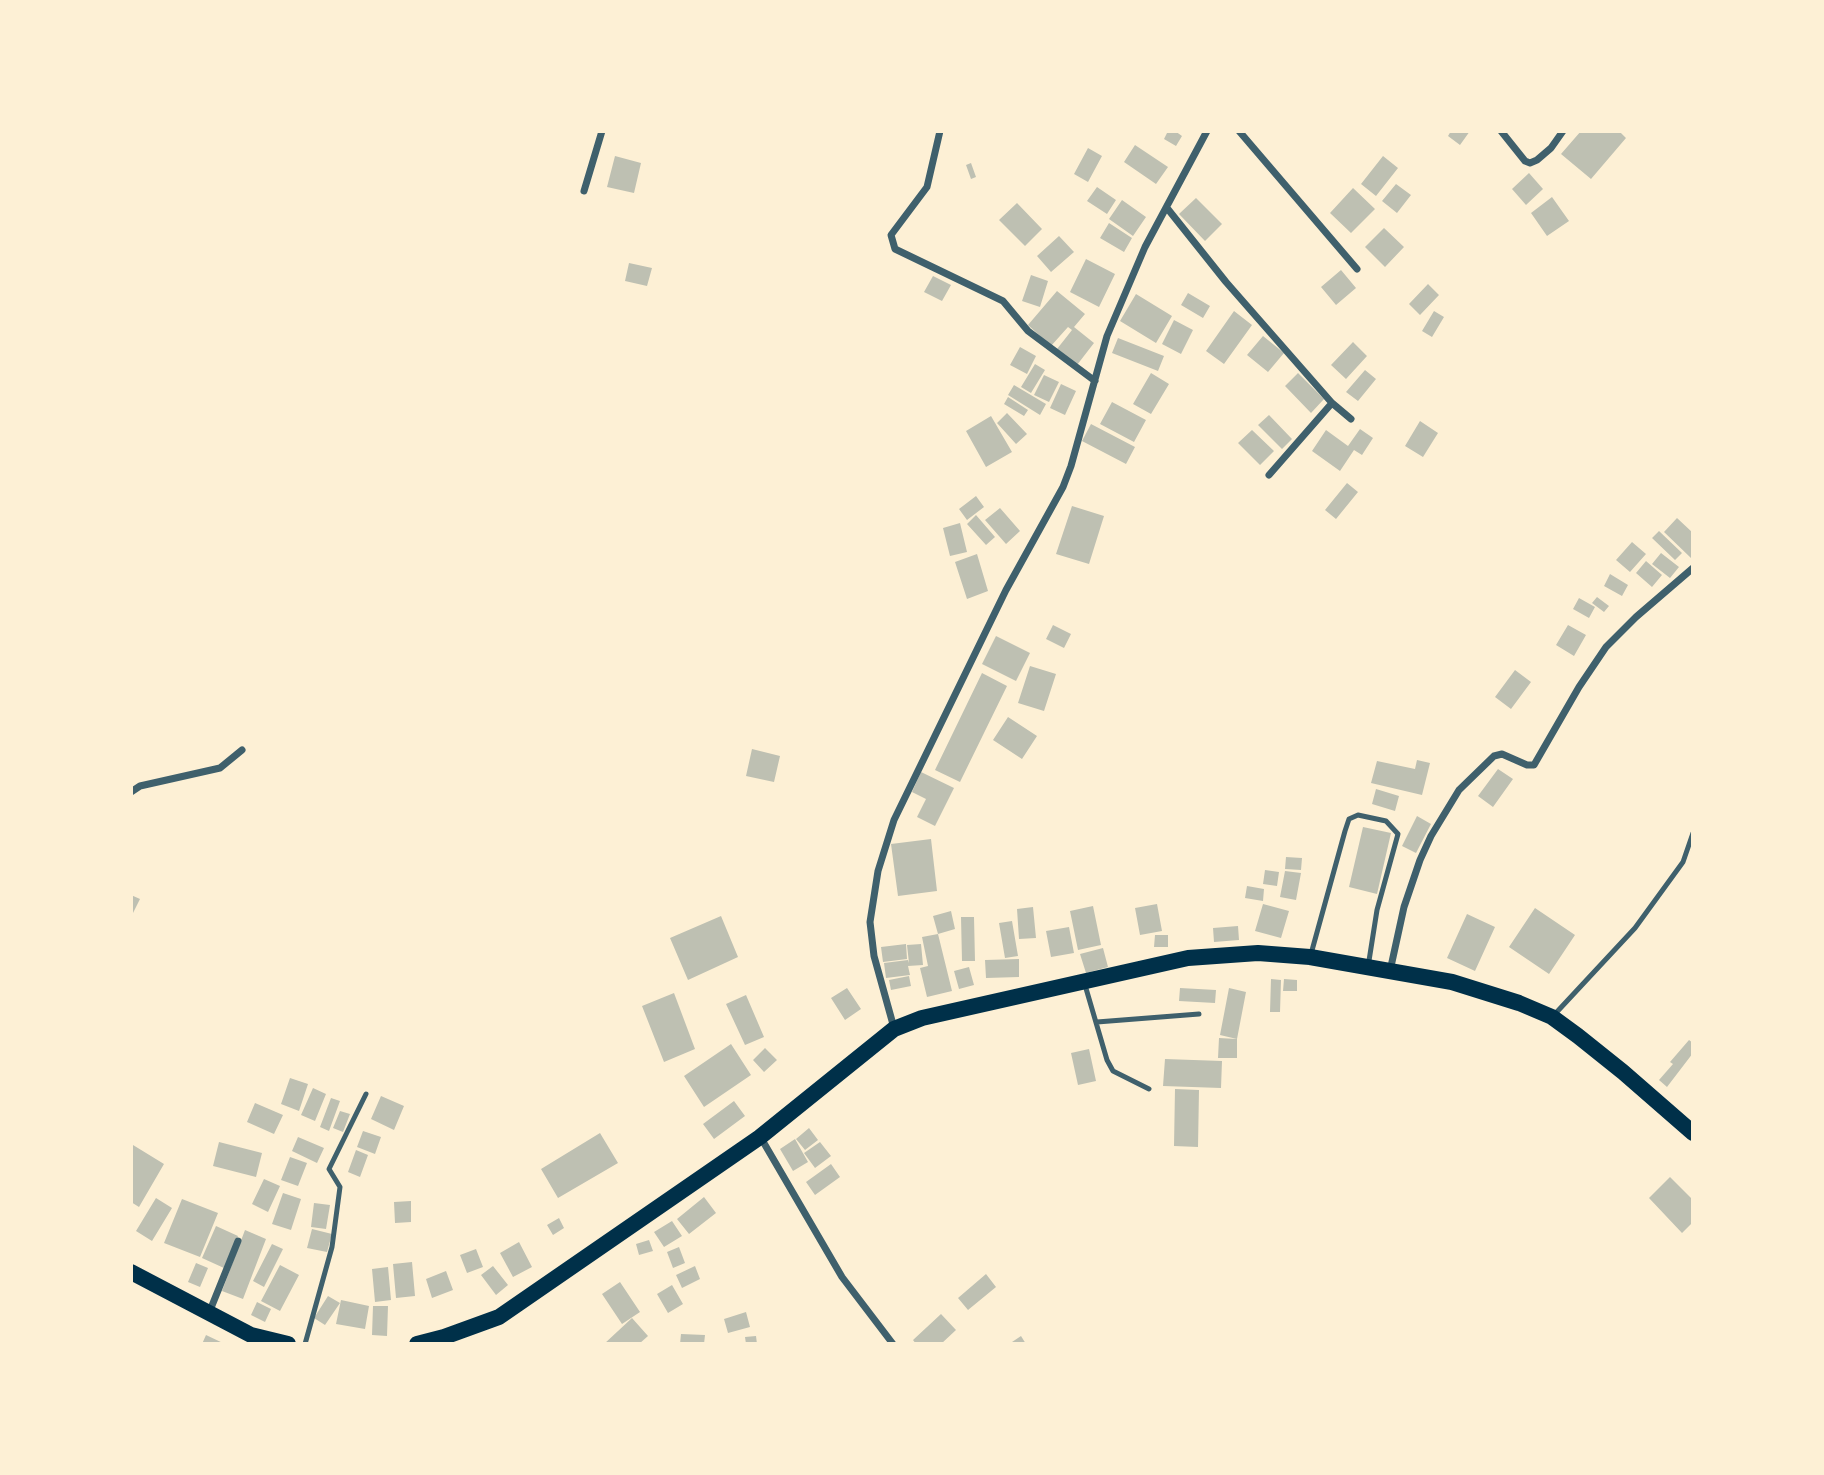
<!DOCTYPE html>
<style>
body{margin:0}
#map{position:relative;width:1824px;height:1475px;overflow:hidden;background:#fdf0d5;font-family:"IBM Plex Sans",sans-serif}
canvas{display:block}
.frame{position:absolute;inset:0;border:133px solid #fdf0d5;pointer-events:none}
</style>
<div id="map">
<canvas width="1824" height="1475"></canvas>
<div class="frame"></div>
</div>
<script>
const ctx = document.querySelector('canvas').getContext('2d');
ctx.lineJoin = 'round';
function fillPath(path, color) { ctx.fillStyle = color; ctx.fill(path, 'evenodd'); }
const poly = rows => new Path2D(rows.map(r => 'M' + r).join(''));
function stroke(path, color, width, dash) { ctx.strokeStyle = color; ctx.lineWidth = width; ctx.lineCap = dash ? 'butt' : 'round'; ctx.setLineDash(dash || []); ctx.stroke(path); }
const building = poly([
 [1168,131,1175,131,1182,136,1176,146,1164,139],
 [1451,131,1470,131,1460,145,1448,136],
 [1581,131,1619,131,1626,138,1591,179,1561,154],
 [1135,145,1168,167,1156,184,1124,162],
 [1088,148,1102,156,1088,182,1074,174],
 [615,156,641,163,634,193,607,187],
 [1383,156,1398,168,1376,196,1361,184],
 [971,163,976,177,971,179,966,165],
 [1529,173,1543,189,1526,205,1512,189],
 [1396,184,1411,195,1397,213,1382,201],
 [1097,187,1116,200,1107,214,1087,201],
 [1353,188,1375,209,1351,233,1330,213],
 [1552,197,1569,221,1547,236,1531,213],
 [1196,198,1222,224,1205,241,1179,214],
 [1122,200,1146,217,1133,236,1109,219],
 [1017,203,1042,229,1025,246,999,220],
 [1109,223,1132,238,1124,252,1100,238],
 [1384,228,1404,247,1385,267,1365,247],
 [1059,236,1074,252,1051,272,1037,256],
 [1086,259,1115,274,1099,307,1070,292],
 [629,263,652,268,647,286,625,281],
 [1341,270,1356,288,1336,305,1321,287],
 [1031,275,1048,281,1040,307,1022,301],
 [933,276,951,285,942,301,924,292],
 [1428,284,1439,295,1420,315,1409,304],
 [1057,291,1085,314,1074,327,1094,343,1077,365,1057,349,1072,330,1068,327,1051,346,1028,325],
 [1188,293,1210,306,1203,318,1181,305],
 [1136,294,1172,316,1156,343,1120,321],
 [1234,311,1252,325,1224,364,1206,351],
 [1434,311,1444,317,1432,337,1422,331],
 [1174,320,1193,330,1181,354,1162,344],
 [1263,336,1284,353,1268,372,1247,355],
 [1118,338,1164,356,1158,371,1112,353],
 [1353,342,1367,356,1346,379,1331,365],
 [1020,347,1036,356,1027,374,1010,365],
 [1035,364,1045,370,1031,393,1021,387],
 [1365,370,1376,379,1358,401,1346,392],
 [1151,373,1169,384,1151,414,1133,404],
 [1298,373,1324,399,1311,413,1285,386],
 [1044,375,1059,382,1049,402,1034,395],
 [1061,384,1076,391,1065,415,1050,408],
 [1014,385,1046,404,1040,415,1008,395],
 [1008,397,1028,410,1024,416,1004,404],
 [1112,402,1146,420,1134,442,1100,424],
 [1007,413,1027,434,1016,444,997,423],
 [1269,415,1292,439,1282,449,1258,425],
 [991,416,1012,452,986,467,966,431],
 [1420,421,1438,433,1423,457,1405,446],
 [1091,424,1135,447,1126,464,1082,441],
 [1360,429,1373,438,1362,455,1354,450,1340,471,1312,451,1326,430,1348,446],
 [1252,430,1274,451,1260,465,1238,443],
 [1347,483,1358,492,1336,519,1325,510],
 [976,496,984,507,967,520,959,509],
 [1072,506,1104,516,1089,564,1056,554],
 [1000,508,1020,531,1006,544,985,520],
 [976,515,995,537,986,545,967,524],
 [1677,518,1693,533,1691,558,1664,532],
 [960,523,967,552,950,556,943,528],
 [1659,531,1682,553,1675,560,1652,538],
 [1632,542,1646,554,1630,572,1616,560],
 [1661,553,1679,567,1670,578,1652,564],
 [977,554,988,591,967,599,955,562],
 [1646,561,1662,575,1652,587,1636,573],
 [1610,574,1628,585,1622,596,1604,586],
 [1597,597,1609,606,1604,612,1592,603],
 [1579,598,1595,607,1589,618,1573,609],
 [1053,625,1071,634,1064,648,1046,639],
 [1568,625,1586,635,1574,656,1556,645],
 [996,636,1030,653,1016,681,982,664],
 [1030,666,1056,674,1044,711,1018,703],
 [1515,670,1531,682,1511,709,1495,697],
 [982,673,1007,686,960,782,935,770],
 [1008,717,1037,736,1022,759,993,740],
 [752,749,780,756,774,782,746,776],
 [1417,760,1430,763,1422,795,1371,783,1377,761,1415,769],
 [1498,769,1513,779,1493,807,1478,796],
 [921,772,954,788,935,826,917,817,926,799,912,792],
 [1376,789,1399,796,1395,811,1372,804],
 [1417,816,1431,824,1416,853,1402,846],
 [1363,827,1391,833,1377,894,1349,887],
 [931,839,937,891,898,896,891,844],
 [1286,857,1302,858,1301,870,1285,869],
 [1265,870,1279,872,1277,886,1263,884],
 [1285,871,1301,873,1296,900,1280,897],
 [1247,886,1264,889,1263,901,1245,898],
 [131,895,140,899,131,917],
 [1157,904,1162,931,1140,935,1135,908],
 [1263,904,1289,911,1281,938,1255,931],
 [1093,906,1101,945,1078,950,1070,911],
 [1033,907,1036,938,1019,939,1017,909],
 [1535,908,1575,935,1549,974,1509,947],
 [951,911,955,929,938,934,933,916],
 [1467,914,1495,927,1475,971,1447,958],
 [721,916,738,957,688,980,670,938],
 [961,917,974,917,975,961,962,961],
 [1012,921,1018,956,1005,958,999,923],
 [1238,926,1239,940,1214,942,1213,928],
 [1069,927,1074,953,1051,957,1046,931],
 [938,934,952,991,927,997,920,968,928,966,922,937],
 [1155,935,1168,935,1168,947,1154,947],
 [906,944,907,959,883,962,881,947],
 [921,944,923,965,908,966,910,975,886,978,884,963,908,960,909,963,907,945],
 [1103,948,1108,967,1086,973,1080,954],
 [1019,959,1019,977,986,978,985,960],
 [969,967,974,985,959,989,954,971],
 [909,976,911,986,891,990,889,980],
 [1271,979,1281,980,1280,1012,1270,1012],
 [1284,979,1297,980,1297,991,1283,991],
 [847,988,861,1009,845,1020,831,998],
 [1180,988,1216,990,1215,1003,1179,1001],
 [1229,988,1246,992,1237,1039,1237,1058,1218,1058,1219,1038,1237,1039,1220,1035],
 [674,993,695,1049,664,1062,642,1006],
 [746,995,764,1037,745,1045,726,1004],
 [1689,1040,1693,1043,1693,1053,1667,1087,1659,1080,1673,1064,1670,1062],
 [731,1044,751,1075,704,1107,684,1076],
 [765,1048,777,1060,764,1072,753,1060],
 [1089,1049,1096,1081,1078,1085,1071,1053],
 [1165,1059,1222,1061,1221,1088,1163,1086],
 [290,1078,308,1084,299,1111,281,1104],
 [313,1088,326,1094,315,1121,301,1115],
 [1175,1089,1199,1090,1198,1147,1174,1146],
 [381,1096,404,1106,394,1130,371,1119],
 [331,1098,340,1101,329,1131,320,1127],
 [734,1101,745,1116,714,1139,703,1124],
 [255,1103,283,1115,274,1134,247,1122],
 [340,1111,350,1114,343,1132,333,1128],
 [809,1128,818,1140,805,1150,796,1139],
 [363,1131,381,1137,375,1154,357,1147],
 [600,1133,618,1163,558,1198,541,1169],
 [298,1137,324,1148,317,1163,292,1151],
 [795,1139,808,1162,793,1171,780,1149],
 [219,1142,262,1153,256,1177,213,1166],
 [820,1142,831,1156,815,1168,804,1153],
 [133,1145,164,1164,139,1207,131,1202],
 [356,1150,368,1155,360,1177,348,1172],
 [290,1157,307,1163,298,1186,281,1180],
 [831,1164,840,1177,815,1195,806,1182],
 [1670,1177,1693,1200,1693,1222,1682,1233,1649,1198],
 [264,1179,280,1186,268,1212,252,1204],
 [283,1193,301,1199,291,1230,272,1224],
 [704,1197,716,1213,689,1234,677,1219],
 [156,1198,172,1208,152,1241,136,1231],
 [182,1199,218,1213,200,1257,164,1243],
 [411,1201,411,1222,395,1223,394,1202],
 [314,1203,330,1205,326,1229,311,1227],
 [559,1218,564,1228,553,1235,547,1225],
 [672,1221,682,1236,664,1247,654,1232],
 [216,1226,238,1236,224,1268,202,1258],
 [312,1229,332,1234,327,1252,307,1248],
 [245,1230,266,1239,243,1299,222,1291],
 [649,1240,653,1251,639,1255,636,1244],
 [519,1242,532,1267,513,1277,500,1253],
 [272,1244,283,1249,264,1287,253,1281],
 [679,1247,685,1263,673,1268,667,1252],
 [476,1249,483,1267,467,1273,460,1255],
 [412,1262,415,1296,396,1298,393,1264],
 [196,1263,208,1268,200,1287,188,1282],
 [280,1265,299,1275,280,1311,261,1301],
 [493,1266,508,1285,496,1295,481,1275],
 [695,1266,700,1279,682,1288,676,1275],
 [388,1267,391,1300,375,1302,372,1269],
 [446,1271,453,1290,432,1298,426,1279],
 [986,1274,996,1287,968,1310,958,1298],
 [620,1282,640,1312,622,1324,602,1294],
 [672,1285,683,1304,668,1313,657,1294],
 [328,1296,340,1303,325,1325,314,1318],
 [341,1300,369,1306,365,1329,336,1324],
 [257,1302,271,1309,265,1322,251,1315],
 [373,1306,388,1306,387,1336,372,1335],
 [746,1312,750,1327,728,1333,724,1319],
 [941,1314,956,1330,941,1344,916,1344,913,1340],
 [632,1318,648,1336,639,1344,604,1344],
 [681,1334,705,1335,704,1344,680,1344],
 [206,1335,225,1344,202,1344],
 [756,1336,757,1344,746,1344,745,1337],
 [1021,1336,1026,1344,1009,1344]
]);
const service = poly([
 [1311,954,1345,831,1349,819,1358,815,1386,821,1398,834,1377,910,1368,967],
 [1085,985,1107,1060,1113,1071,1149,1089],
 [1554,1015,1635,928,1683,862,1693,833],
 [1097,1022,1199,1014],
 [305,1344,332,1247,340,1187,329,1169,366,1094]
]);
const minor = poly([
 [940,131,927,187,891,235,895,249,1003,301,1028,331,1095,381],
 [1239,131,1357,269],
 [1501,131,1525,161,1530,163,1537,160,1551,148,1563,131],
 [584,191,602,131],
 [1167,208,1226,282,1332,403,1269,475],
 [1332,403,1351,419],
 [131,792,140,786,220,768,242,750],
 [1390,971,1404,907,1420,860,1431,836,1459,790,1494,756,1502,754,1527,765,1534,765,1579,687,1606,647,1636,617,1693,568],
 [894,1028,874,956,870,922,878,871,894,820,1006,590,1063,487,1071,466,1107,336,1145,247,1207,131],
 [761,1138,842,1277,893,1344],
 [209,1313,238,1241]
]);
const trunk = poly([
 [131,1272,251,1335,288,1344],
 [417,1344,444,1337,499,1317,760,1137,894,1029,922,1018,1188,958,1258,953,1310,957,1452,982,1519,1003,1552,1017,1578,1036,1623,1072,1693,1133]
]);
fillPath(building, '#bec0b2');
stroke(service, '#3f606c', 5);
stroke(minor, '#3f606c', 7);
stroke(trunk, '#003049', 16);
</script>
